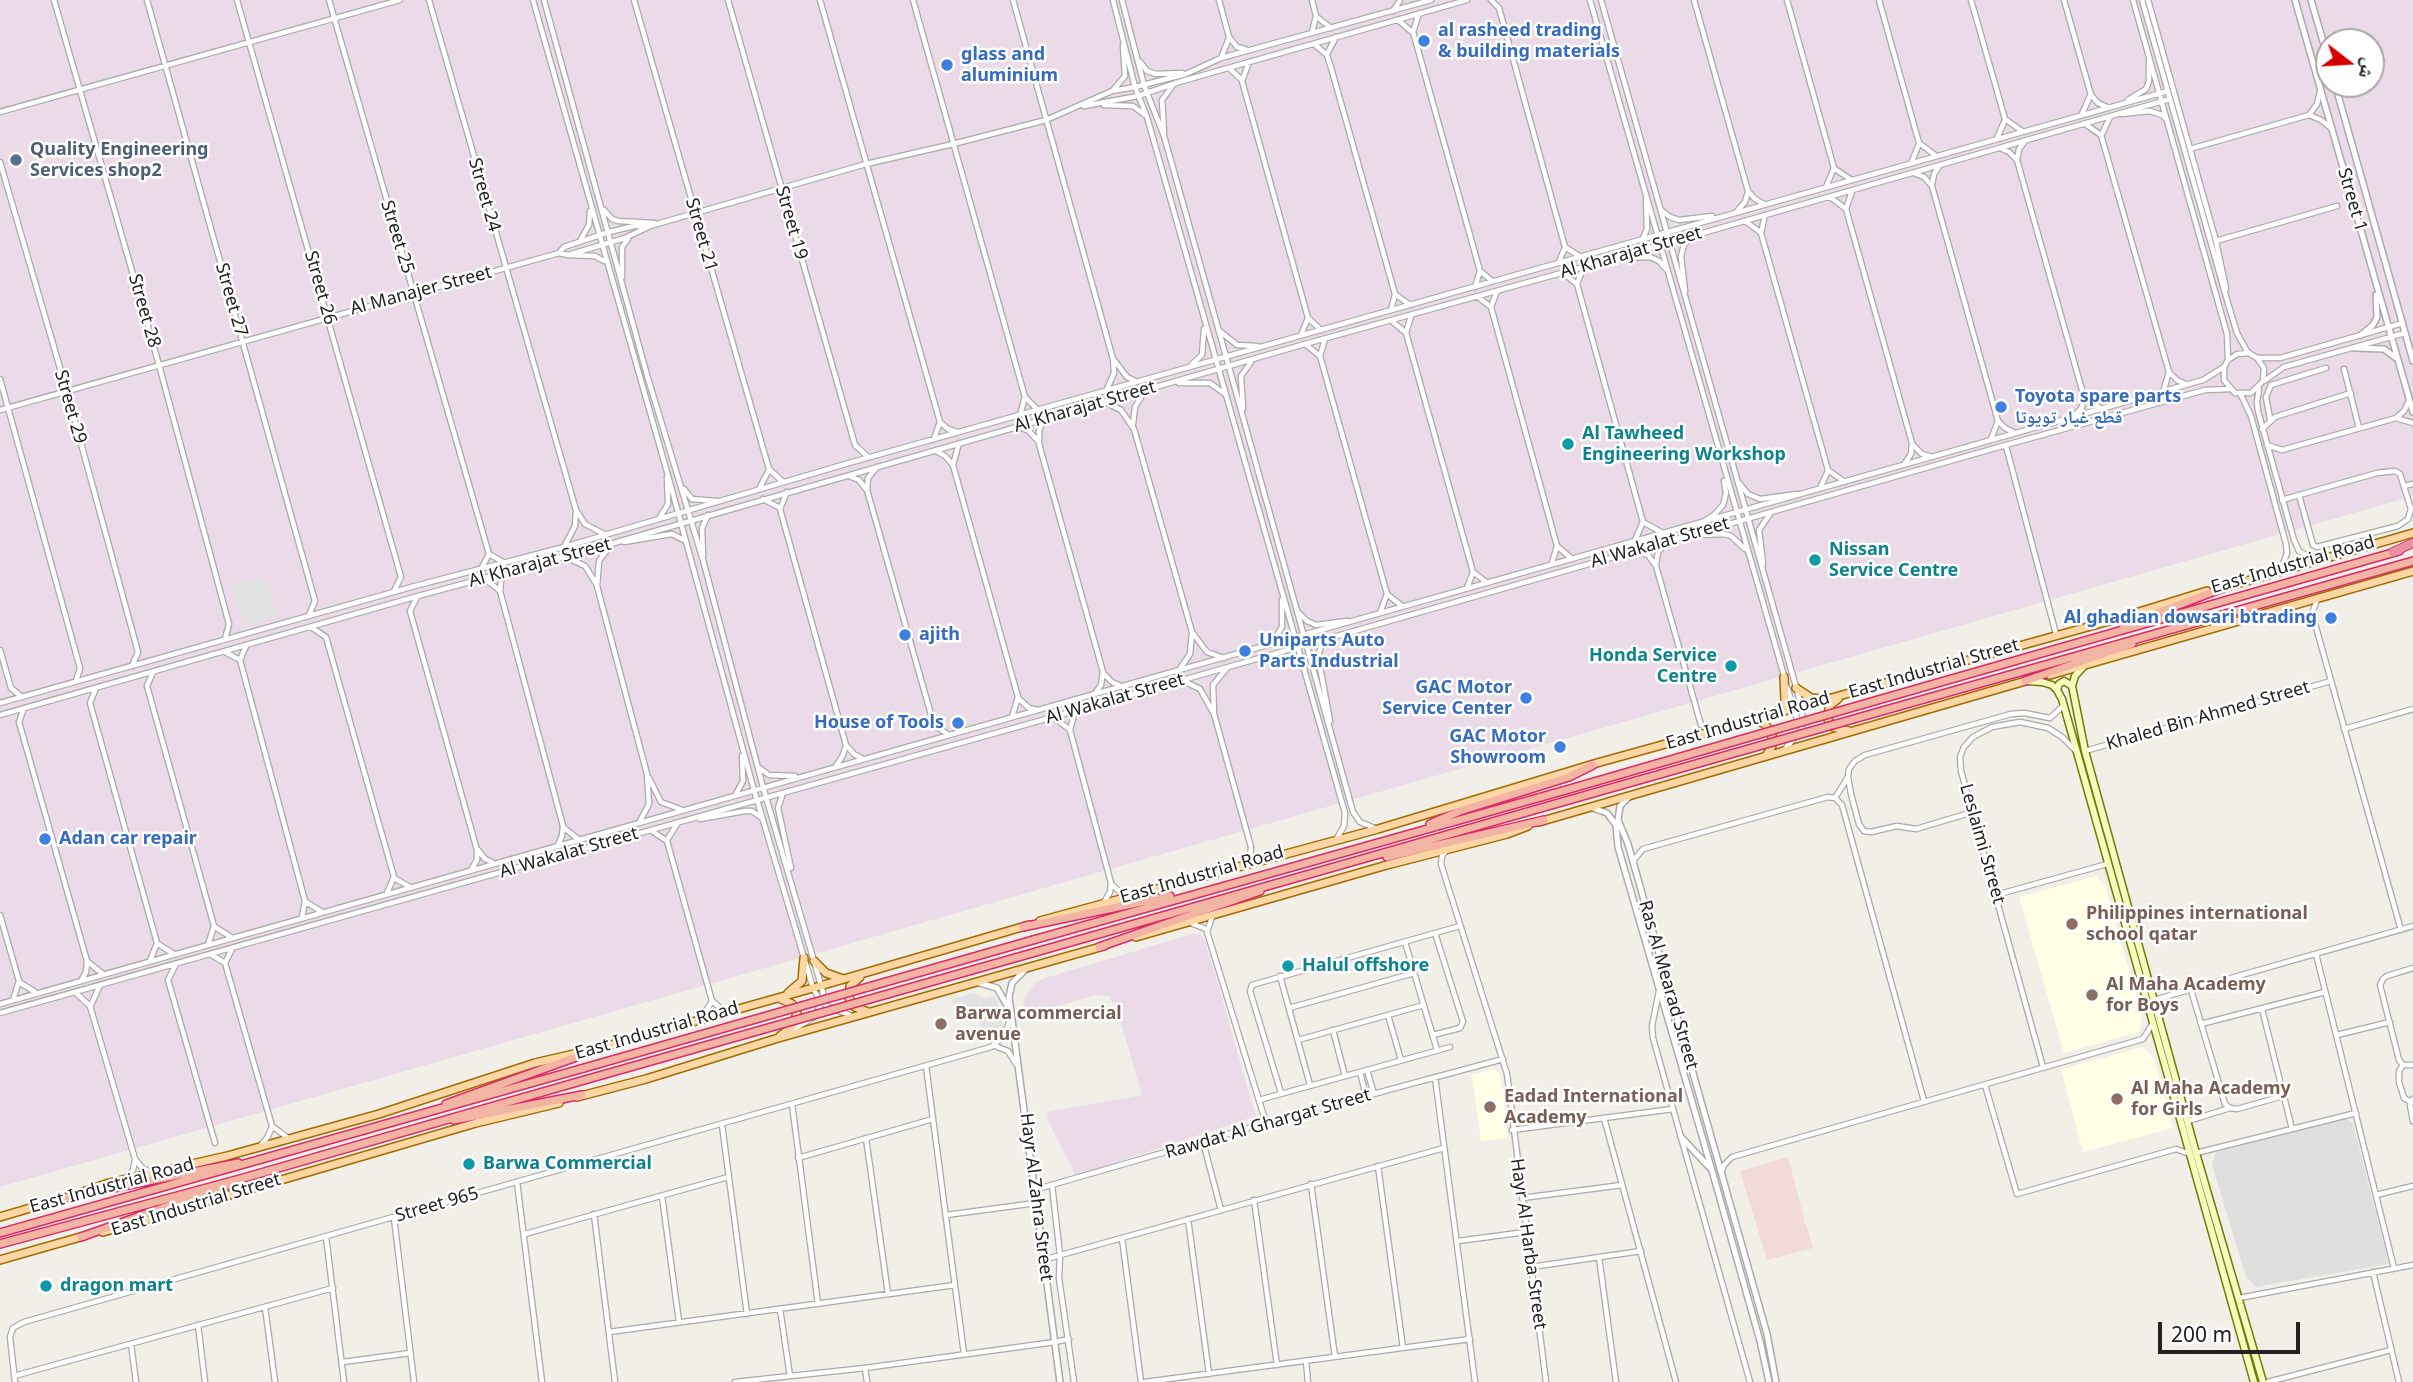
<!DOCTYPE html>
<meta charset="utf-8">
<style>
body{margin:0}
#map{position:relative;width:2413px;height:1382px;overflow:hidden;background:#f2efe9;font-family:"Noto Sans","Noto Naskh Arabic",sans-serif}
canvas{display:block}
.north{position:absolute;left:2315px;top:28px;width:70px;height:70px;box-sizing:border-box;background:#fff;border:2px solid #a7a7a7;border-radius:50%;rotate:107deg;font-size:19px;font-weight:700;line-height:28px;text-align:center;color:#222}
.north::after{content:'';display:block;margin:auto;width:24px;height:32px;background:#d40000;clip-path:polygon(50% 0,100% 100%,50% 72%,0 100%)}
.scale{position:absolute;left:2158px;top:1322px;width:142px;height:32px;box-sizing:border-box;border:4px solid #222;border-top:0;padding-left:9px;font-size:21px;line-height:24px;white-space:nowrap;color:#222;-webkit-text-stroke:5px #fff;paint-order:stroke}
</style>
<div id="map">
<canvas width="2413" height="1382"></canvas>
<div class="north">ش</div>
<div class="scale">200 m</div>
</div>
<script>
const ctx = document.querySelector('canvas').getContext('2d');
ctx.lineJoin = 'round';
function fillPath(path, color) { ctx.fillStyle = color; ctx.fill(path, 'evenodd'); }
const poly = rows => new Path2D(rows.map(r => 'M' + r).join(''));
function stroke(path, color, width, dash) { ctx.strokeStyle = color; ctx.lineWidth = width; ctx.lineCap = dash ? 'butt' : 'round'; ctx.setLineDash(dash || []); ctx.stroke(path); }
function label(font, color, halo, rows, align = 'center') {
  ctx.font = font + ' "Noto Sans","Noto Naskh Arabic",sans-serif'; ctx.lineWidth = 5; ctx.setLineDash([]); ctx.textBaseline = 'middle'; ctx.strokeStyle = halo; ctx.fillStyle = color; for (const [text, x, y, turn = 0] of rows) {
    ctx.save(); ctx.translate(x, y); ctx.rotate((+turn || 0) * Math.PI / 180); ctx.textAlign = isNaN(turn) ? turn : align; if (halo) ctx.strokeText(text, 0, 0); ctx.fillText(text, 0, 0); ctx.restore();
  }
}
const residential = poly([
 [2346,1118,2353,1123,2389,1264,2256,1287,2246,1277,2212,1165,2216,1152]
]);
const commercial = poly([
 [1788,1157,1805,1222,1802,1223,1806,1224,1813,1248,1767,1260,1740,1171]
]);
const industrial = poly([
 [0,0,2413,0,2413,496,0,1187],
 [2329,42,2371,42,2371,84,2329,84],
 [1192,934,1200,934,1205,940,1256,1116,1076,1176,1048,1121,1047,1112,1142,1095,1116,1007,1109,996,1095,995,1027,1016,1023,1002,1026,994,1036,982,1042,979]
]);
const education = poly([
 [2096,876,2105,886,2142,1017,2139,1032,2064,1053,2019,897],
 [2143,1047,2154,1058,2173,1128,2083,1152,2061,1069],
 [1493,1069,1500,1074,1508,1138,1481,1141,1472,1075]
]);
const parking = poly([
 [266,577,277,617,244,627,231,585],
 [973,993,984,998,994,996,998,1002,1004,1031,984,1037,976,1008,956,1013,952,999]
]);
const minor = poly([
 [54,0,159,365,229,624,225,639],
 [147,0,315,601,309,615],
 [237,0,401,577,394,591],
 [329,0,489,554,481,569],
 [429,0,576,510,585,524,604,534],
 [533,0,667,472,754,790,813,988,819,999,828,1007,850,1015],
 [544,0,647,375,703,560,763,787,823,992,822,1002,814,1017,791,1031],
 [634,0,769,469,782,481],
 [728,0,855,445,868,457],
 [820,0,940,422,934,439],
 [913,0,1025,397,1037,409],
 [1013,0,1113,359,1114,373,1107,389],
 [1113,0,1135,87,1147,117,1345,813,1344,826,1337,838],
 [1122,0,1144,85,1164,136,1229,367,1353,812,1360,822,1377,829],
 [1219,0,1229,37,1237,47,1245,49],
 [1312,0,1316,16,1312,32],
 [1491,0,1499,8,1565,247,1559,262],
 [1590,0,1785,679],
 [1601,0,1802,708,1802,729,1785,749],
 [1694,0,1748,191,1755,199,1764,204],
 [1787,0,1834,168,1826,187],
 [1879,0,1919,143,1935,155],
 [1971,0,2005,119,2022,131],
 [2064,0,2091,95,2098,103,2107,107],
 [2133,0,2227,334,2228,360],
 [2142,0,2227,300,2237,333,2248,353],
 [2148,0,2216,241,2226,289],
 [1393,11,1400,0],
 [1419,13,1413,32,1480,271,1492,281],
 [1317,17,1331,28],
 [1398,20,1412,32],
 [1314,44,1327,55,1332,71,1395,294,1391,310],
 [1327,54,1336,37],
 [1221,58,1229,38],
 [1140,62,1147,71,1156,74,1182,73],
 [1249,62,1242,81,1308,318,1321,330],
 [1229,68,1242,80],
 [1114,89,1125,76,1123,46],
 [2128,100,2146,89,2149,81,2149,61],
 [1104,105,1133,106,1145,115],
 [1084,106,1138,96,1179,82,1467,0],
 [0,112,400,0],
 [2082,114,2090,96],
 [2122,114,2150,111,2162,115,2167,120],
 [2309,115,2321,120,2331,128],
 [2085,124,2101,135,2169,372,2164,389],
 [1164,132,1162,100,1173,85],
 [2102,134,2110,117],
 [1997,138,2005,120],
 [2025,141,2019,149,2017,160,2084,397,2082,407,2075,415],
 [2000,148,2009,152,2017,160],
 [2190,149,2309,115,2317,104,2320,92],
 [1912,161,1919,144],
 [0,162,67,392,138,652,132,666],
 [1835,169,1850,179],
 [1914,173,1924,177,1932,186,1998,421,2005,428,2015,433],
 [1932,185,1934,174,1940,165],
 [1852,191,1846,209,1912,443,1911,454,1905,463],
 [1830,197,1846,209],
 [604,210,612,219,618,221,654,223],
 [1661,210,1670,217,1679,220,1712,216],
 [1737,211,1745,202,1748,192],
 [1765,215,1761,233,1828,470,1845,482],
 [1745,221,1760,232],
 [1643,238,1647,229,1646,199],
 [581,239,589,225,590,211],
 [2216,241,2337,206],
 [1565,247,1579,256],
 [559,253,564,247,609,232,634,226,650,226,866,164,953,144,1046,120,1112,91,1135,87,1186,74,1221,58,1431,0],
 [569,255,595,256,604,261],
 [1623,258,1650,257,1659,261,1666,269],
 [1563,273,1577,284,1643,522,1635,540],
 [622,277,622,247,628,239],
 [1577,284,1584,266],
 [1475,287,1480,271],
 [1497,291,1491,307,1557,546,1552,563],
 [1685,291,1681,256,1684,245,1691,237],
 [1395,294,1410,305],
 [1478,297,1491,307],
 [1393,322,1406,333,1473,572,1467,588],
 [1221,332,1237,345,1257,346],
 [1406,333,1411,316],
 [1301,335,1308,318],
 [1325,339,1320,356,1387,594,1380,613],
 [1305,344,1320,356],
 [2258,358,2280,358,2403,323],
 [1114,360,1127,377,1137,382],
 [1192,364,1202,355,1204,329],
 [2344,369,2359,428],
 [2170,373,2177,380,2185,384],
 [0,379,80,668,76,681],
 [2264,381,2284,367,2405,333],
 [1179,383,1210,383,1225,394],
 [2259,389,2257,402,2258,411,2294,540,2299,551,2315,560],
 [2241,395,2251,416,2286,544,2287,553,2281,570],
 [2084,398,2100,408],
 [1105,402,1121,410,1134,429,1192,632,1207,652,1224,658],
 [1243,409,1241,376,1251,362],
 [0,410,559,253,568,255,625,238,648,227],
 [1020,415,1025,397],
 [2396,418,2404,411,2409,401],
 [2270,419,2266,397,2271,385,2326,368],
 [1043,420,1039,431,1039,444,1103,672,1101,685,1094,695],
 [941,423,948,429,957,432],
 [1133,424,1135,407,1145,391],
 [1019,427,1029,431,1037,440],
 [2262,429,2275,417,2351,393],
 [1991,439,1998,421],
 [959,443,953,465,1018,697,1012,717],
 [1913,445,1922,454,1932,457],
 [2267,445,2282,450,2396,418,2413,423],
 [2006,446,2056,634],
 [936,451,945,456,953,465],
 [877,467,868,478,867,490,934,725,949,735],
 [849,476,859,480,866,489],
 [1739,483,1748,494,1760,499,1797,494],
 [2404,486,2413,484],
 [760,487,769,470],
 [1820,488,1828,471],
 [684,489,692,499,716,501],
 [787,492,780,509,846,745,854,754,863,759],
 [763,499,780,508],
 [2282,500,2299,495,2377,473,2395,471,2400,474,2411,509,2408,519,2398,526,2317,547,2313,545,2299,495],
 [660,517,668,504,667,477],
 [1706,520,1714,515,1723,505,1726,493,1724,481],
 [1643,522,1661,532],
 [1696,535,1724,534,1731,536,1745,549],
 [624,542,672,534,686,541],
 [565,545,575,526,576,511],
 [610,546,599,561,597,586,647,774,649,804,640,821],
 [1557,546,1572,559],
 [1636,551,1648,555,1656,566,1701,725],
 [489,554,503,562],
 [703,556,702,528,708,515],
 [566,557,585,566,597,585],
 [1763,564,1759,530,1770,514],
 [1656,565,1658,552,1667,542],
 [1473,572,1486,582],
 [505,574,501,581,500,591,563,826,562,836,558,845],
 [485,579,499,590],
 [1387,594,1402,606],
 [417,597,410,611,477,850,477,860,471,870],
 [2318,598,2312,613,2401,930],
 [1298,612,1307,621,1316,625,1347,621],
 [311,627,326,637,394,877,387,893],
 [1326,640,1321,646,1318,656,1330,721],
 [1266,645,1277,635,1282,627,1282,600],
 [246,646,240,660,305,901,302,917],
 [0,650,11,688,22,697],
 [225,652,240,660],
 [1261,660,1291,659,1304,669],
 [1179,670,1190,654,1192,633],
 [153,672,147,686,214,926,208,945],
 [1104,674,1112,682,1123,687],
 [1184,681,1200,689,1214,714,1251,847,1250,857,1245,865],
 [1787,687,1798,722],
 [96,688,90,703,157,943,150,961],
 [1019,699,1029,708,1038,710],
 [0,703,415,586,564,547,849,463,2168,91],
 [24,708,19,722,87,961,86,972,81,981],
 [1075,711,1070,730,1111,883,1110,892,1104,902],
 [1214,713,1213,685,1227,668],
 [0,715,418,596,614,543,1305,344,1619,257,2170,99],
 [1054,718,1069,729],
 [2344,729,2413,709],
 [2085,751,2331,681],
 [836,766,842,757,846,746],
 [758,767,769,775,795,776],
 [649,778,661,802,680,809],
 [783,793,778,808,791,868],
 [736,794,743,781,742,756],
 [1835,798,1842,805,1924,1101],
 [1835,798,1848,777],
 [1973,812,1916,829,1897,826,1871,832,1864,831,1859,824,1851,794,1848,777,1849,769,1855,761,1865,755,2011,714,2024,713,2050,718,2063,706],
 [700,819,745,811,752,811,762,818],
 [563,827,578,839],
 [652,831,667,841,712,1001,725,1012],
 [667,840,677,824],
 [478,850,485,859,492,862],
 [1446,851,1442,856,1441,864,1507,1074,1546,1382],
 [1633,861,1643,849,1828,797,1835,798],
 [394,878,410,887],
 [1111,884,1121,893,1129,897],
 [1996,895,2107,864],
 [306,902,322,912],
 [0,915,19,981,13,1000],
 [1212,917,1207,932,1266,1123],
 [1191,923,1206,929],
 [215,927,231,937],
 [1405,942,1437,1050],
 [158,944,174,954],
 [210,954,225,963,272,1126,288,1138],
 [2316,954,2394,1268],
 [88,962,103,974],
 [225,963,232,949],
 [176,964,168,980,215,1143],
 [1280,976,1310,1085],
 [19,982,35,992],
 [2191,990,2225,1104,2230,1108,2237,1109,2283,1096],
 [1659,991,1652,1026,1653,1038,1750,1382],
 [75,992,90,1006,135,1159,142,1168,152,1172],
 [2154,1000,2413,926],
 [0,1004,2203,380,2224,367,2228,360,2237,354,2249,353,2257,358,2264,368,2263,381,2251,393,2235,393,2224,380,2224,367],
 [91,1005,100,985],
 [1289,1008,1414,973],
 [2262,1009,2292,1129],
 [0,1013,1053,717,2006,445,2205,390,2230,389],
 [1388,1015,1401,1060],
 [702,1018,712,1001],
 [2201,1024,2325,992],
 [1333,1030,1345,1076],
 [1433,1035,1460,1028,1463,1022,1435,933],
 [2337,1035,2390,1022],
 [1298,1040,1424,1005],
 [995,1046,1008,1051,1016,1064],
 [2403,1065,2399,1060,2380,985,2383,979,2387,976,2413,968],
 [2403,1065,2399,1071,2399,1082,2404,1098,2411,1102],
 [2403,1065,2413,1065],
 [926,1066,964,1354],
 [2043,1067,1961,771,1960,757,1964,747,1973,737,1992,727,2020,722,2048,728,2062,737,2076,751],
 [1367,1070,1374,1094],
 [1360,1072,1366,1096],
 [1435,1077,1475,1382],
 [1985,1085,2017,1194,2176,1149,2190,1154],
 [1281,1093,1250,991,1252,985,1460,926],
 [2413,1099,2410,1105,2413,1121],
 [1259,1100,1450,1047],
 [792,1104,818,1304],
 [1604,1118,1676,1382],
 [2188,1121,2230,1108],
 [722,1125,747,1314],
 [1512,1130,1673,1109],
 [866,1138,888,1294],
 [1203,1142,1221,1210],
 [260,1146,267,1138,272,1127],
 [2196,1153,2356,1113],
 [798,1158,933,1119],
 [1378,1166,1403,1348],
 [1722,1171,1724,1165,1732,1157,2143,1039,2153,1023],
 [128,1177,133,1170,135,1160],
 [517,1182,542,1382],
 [1311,1184,1335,1357],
 [1052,1185,1060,1255,1059,1278,1074,1382],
 [1034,1190,1266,1123,1503,1059],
 [2376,1195,2413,1186],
 [662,1196,679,1322],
 [1522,1198,1622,1185],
 [1254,1200,1277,1365],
 [594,1214,615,1382],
 [946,1215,1036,1203],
 [394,1218,414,1382],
 [1188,1219,1209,1374],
 [525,1234,728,1177],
 [326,1237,344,1382],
 [1122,1238,1141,1382],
 [1458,1241,1526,1232],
 [1599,1257,1616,1382],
 [1043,1260,1444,1148],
 [1531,1267,1641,1251],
 [2373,1272,2399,1382],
 [2239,1298,2413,1265],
 [265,1307,275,1382],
 [780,1309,790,1376],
 [198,1325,205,1382],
 [609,1332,955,1285],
 [131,1344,136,1382],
 [1306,1361,1308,1382],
 [343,1362,410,1353],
 [865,1368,867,1382],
 [14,1376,333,1288],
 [15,1382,10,1337,13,1328,24,1322,991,1047,1002,1038,1011,1019],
 [735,1382,865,1368,1055,1342,1069,1339],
 [1145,1382,1470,1339],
 [2268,1382,2391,1350]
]);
const tertiary = poly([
 [2295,0,2413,412],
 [2311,0,2329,62],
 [2335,84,2413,361],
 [2361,335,2373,325,2377,317,2376,295],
 [2354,348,2384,349,2396,358],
 [1629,797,1620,806,1618,820,1628,844,1767,1334,1776,1382],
 [1593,808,1607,813,1616,825,1618,847,1713,1174,1760,1341,1769,1382],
 [1027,968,1012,983,1009,997,1060,1382],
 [976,982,997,988,1009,1009],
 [1681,1137,1710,1168]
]);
const secondary = poly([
 [2083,667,2075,676,2072,686,2085,751,2196,1153,2263,1382],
 [2027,681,2042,682,2052,685,2057,690,2062,699,2254,1382],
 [2057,690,2059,684,2064,681,2072,686]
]);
const primary = poly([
 [2219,589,2413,533],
 [2050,675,2413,571],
 [1796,688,1811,698,1823,699],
 [1838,699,1830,705,1827,718,1833,727,1849,731],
 [1775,713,1781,708,1785,701,1784,677],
 [1756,720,1765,724,1772,734,1772,746,1766,756],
 [1539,822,2029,680],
 [1040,921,1378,829,1597,763,2113,620,2207,591],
 [1136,937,1387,865,1507,834,1528,826],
 [814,961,826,973,843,979],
 [860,977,850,986,849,998,855,1007,868,1012],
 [788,993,802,981,804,958],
 [779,998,792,1004,797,1013,793,1026,780,1036],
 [577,1097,646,1079,775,1039,1104,946],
 [0,1217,68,1197,109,1183,227,1156,379,1114,535,1063,604,1047,813,988,1029,925],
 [103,1232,476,1123,559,1103],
 [0,1260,84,1236]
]);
const trunk = poly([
 [2123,626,2223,588],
 [2025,681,2132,644],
 [1878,700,2399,551],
 [1882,711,2413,561],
 [1430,824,1460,811,1569,777,1593,765],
 [1387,857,1544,820],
 [1023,927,1170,896],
 [1033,940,1566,790],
 [1099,947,1260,891],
 [1036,952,1569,800],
 [446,1104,604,1047],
 [454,1120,582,1095],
 [68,1197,238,1163],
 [0,1233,584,1068],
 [81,1237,233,1183],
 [0,1244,240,1179,588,1079]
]);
const motorway = poly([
 [2393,552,2413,543]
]);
const trunkBridge = poly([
 [1566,790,1878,700],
 [1569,800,1882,711],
 [584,1068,1033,940],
 [588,1079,1036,952]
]);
const markers = [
 [1424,41,7,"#3f7fe0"],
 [947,65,7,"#3f7fe0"],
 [16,160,7,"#5c6f8a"],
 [2001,407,7,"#3f7fe0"],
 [1568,444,7,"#0f9aa8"],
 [1815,560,7,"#0f9aa8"],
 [2331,618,7,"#3f7fe0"],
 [905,635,7,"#3f7fe0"],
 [1245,651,7,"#3f7fe0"],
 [1731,666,7,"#0f9aa8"],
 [1526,698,7,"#3f7fe0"],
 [958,723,7,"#3f7fe0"],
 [1560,747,7,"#3f7fe0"],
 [45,839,7,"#3f7fe0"],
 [2072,924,7,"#8d6e63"],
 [1288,966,7,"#0f9aa8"],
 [2092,995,7,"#8d6e63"],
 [941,1024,7,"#8d6e63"],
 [2117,1099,7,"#8d6e63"],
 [1490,1107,7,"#8d6e63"],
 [469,1164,7,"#0f9aa8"],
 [46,1286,7,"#0f9aa8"]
];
const shopNames = [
 ["al rasheed trading",1438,31],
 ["& building materials",1438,52],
 ["glass and",961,55],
 ["aluminium",961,76],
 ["Toyota spare parts",2015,397],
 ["قطع غيار تويوتا",2015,418],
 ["Al ghadian dowsari btrading",2317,618,"right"],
 ["ajith",919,635],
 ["Uniparts Auto",1259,641],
 ["Parts Industrial",1259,662],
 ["GAC Motor",1512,688,"right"],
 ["Service Center",1512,709,"right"],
 ["House of Tools",944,723,"right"],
 ["GAC Motor",1546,737,"right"],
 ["Showroom",1546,758,"right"],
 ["Adan car repair",59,839]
];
const serviceNames = [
 ["Quality Engineering",30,150],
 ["Services shop2",30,171]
];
const streetNames = [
 ["Street 24",484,195,74],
 ["Street 1",2352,200,74],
 ["Street 19",791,223,74],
 ["Street 21",701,235,74],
 ["Street 25",397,237,73],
 ["Al Kharajat Street",1631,253,-16],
 ["Street 26",320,288,74],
 ["Al Manajer Street",421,291,-15],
 ["Street 27",231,300,74],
 ["Street 28",144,311,74],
 ["Street 29",70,407,74],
 ["Al Kharajat Street",1085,407,-16],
 ["Al Wakalat Street",1660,543,-16],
 ["Al Kharajat Street",540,563,-15],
 ["East Industrial Road",2293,565,-16],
 ["East Industrial Street",1934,669,-16],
 ["Al Wakalat Street",1115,699,-16],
 ["Khaled Bin Ahmed Street",2208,716,-16],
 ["East Industrial Road",1748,721,-16],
 ["Leslaimi Street",1982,844,74],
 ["Al Wakalat Street",569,853,-16],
 ["East Industrial Road",1202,875,-16],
 ["Ras Al Mearad Street",1668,985,74],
 ["East Industrial Road",657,1031,-16],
 ["Rawdat Al Ghargat Street",1268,1124,-16],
 ["East Industrial Road",112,1186,-15],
 ["Hayr Al Zahra Street",1036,1197,83],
 ["East Industrial Street",196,1205,-17],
 ["Street 965",437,1205,-16],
 ["Hayr Al Harba Street",1528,1244,82]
];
const cultureNames = [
 ["Al Tawheed",1582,434],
 ["Engineering Workshop",1582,455],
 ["Nissan",1829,550],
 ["Service Centre",1829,571],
 ["Honda Service",1717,656,"right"],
 ["Centre",1717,677,"right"],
 ["Halul offshore",1302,966],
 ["Barwa Commercial",483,1164],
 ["dragon mart",60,1286]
];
const educationNames = [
 ["Philippines international",2086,914],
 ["school qatar",2086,935],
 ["Al Maha Academy",2106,985],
 ["for Boys",2106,1006],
 ["Barwa commercial",955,1014],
 ["avenue",955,1035],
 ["Al Maha Academy",2131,1089],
 ["for Girls",2131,1110],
 ["Eadad International",1504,1097],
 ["Academy",1504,1118]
];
fillPath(residential, '#e0dfdf');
fillPath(commercial, '#f2dad9');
fillPath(industrial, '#ebdbe8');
fillPath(education, '#ffffe5');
fillPath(parking, '#e2e2e2');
stroke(minor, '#a9a9a9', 7);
stroke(tertiary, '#a9a9a9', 8);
stroke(secondary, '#707d05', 9);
stroke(primary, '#a06b00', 10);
stroke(trunk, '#dc2a67', 10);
stroke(motorway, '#dc2a67', 10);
stroke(minor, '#fff', 4.5);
stroke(tertiary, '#fff', 5);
stroke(secondary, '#f7fabf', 6);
stroke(primary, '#fcd6a4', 7);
stroke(trunk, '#f2b4a3', 7);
stroke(motorway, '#e892a2', 8);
stroke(trunkBridge, '#dc2a67', 10, []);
stroke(trunkBridge, '#f2b4a3', 7);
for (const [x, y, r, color] of markers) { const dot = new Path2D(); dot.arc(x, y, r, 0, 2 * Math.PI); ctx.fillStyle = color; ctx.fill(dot); stroke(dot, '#fff', 2.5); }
label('bold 18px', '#366cbe', '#fff', shopNames, 'left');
label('bold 18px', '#4e5e75', '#fff', serviceNames, 'left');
label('18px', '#222', '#fff', streetNames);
label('bold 18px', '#0d838f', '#fff', cultureNames, 'left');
label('bold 18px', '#785e54', '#fff', educationNames, 'left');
</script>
